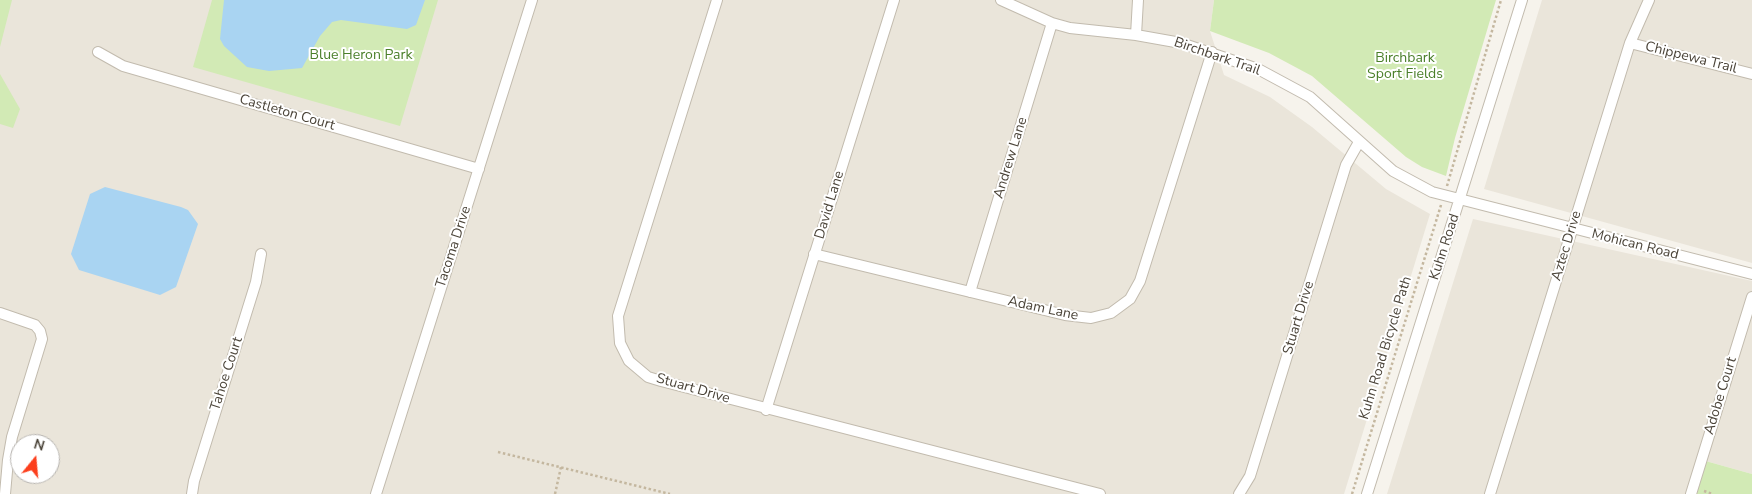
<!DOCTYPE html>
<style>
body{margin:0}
#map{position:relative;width:1752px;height:494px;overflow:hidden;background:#f6f3ec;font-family:"Nunito Sans",sans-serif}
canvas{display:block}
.north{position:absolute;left:10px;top:434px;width:50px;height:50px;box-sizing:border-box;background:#fff;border:1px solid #b7b4b0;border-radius:50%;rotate:17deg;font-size:14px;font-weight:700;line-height:20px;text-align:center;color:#4b4439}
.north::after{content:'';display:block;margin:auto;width:18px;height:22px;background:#fc3f1d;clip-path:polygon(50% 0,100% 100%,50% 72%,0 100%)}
</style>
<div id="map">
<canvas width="1752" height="494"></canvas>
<div class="north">N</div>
</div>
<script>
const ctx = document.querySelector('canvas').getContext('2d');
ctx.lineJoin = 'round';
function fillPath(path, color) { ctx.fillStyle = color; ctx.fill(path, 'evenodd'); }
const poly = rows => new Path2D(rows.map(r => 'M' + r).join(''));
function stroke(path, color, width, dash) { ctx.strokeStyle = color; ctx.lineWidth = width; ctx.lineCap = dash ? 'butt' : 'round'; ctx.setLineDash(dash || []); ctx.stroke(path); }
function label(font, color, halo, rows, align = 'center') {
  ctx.font = font + ' "Nunito Sans",sans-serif'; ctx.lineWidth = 4; ctx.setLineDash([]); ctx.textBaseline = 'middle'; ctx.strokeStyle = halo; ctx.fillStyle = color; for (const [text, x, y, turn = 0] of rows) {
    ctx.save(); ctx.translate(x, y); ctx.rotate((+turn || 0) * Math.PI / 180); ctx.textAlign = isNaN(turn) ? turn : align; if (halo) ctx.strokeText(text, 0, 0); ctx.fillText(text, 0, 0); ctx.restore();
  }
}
const residential = poly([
 [0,0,1214,0,1210,31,1224,75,1270,97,1312,127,1386,189,1430,214,1344,494,0,494],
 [20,444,50,444,50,474,20,474],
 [1542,0,1752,0,1752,263,1484,189],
 [1473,219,1752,281,1752,474,1702,460,1691,494,1387,494]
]);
const green = poly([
 [0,0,12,0,0,47],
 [212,0,438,0,400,126,193,67],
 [1214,0,1496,0,1455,138,1446,176,1422,167,1406,157,1312,76,1269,53,1210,31],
 [0,74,20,109,13,128,0,124],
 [1702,460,1752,474,1752,494,1691,494]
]);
const water = poly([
 [224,0,425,0,416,25,407,29,341,20,332,22,320,36,302,68,269,71,247,67,224,46,220,39],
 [105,187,181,207,188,210,198,224,176,287,160,295,79,270,71,254,90,194]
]);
const path = poly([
 [1447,186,1501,0],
 [498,452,670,494],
 [1704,491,1713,494],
 [555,494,561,467],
 [1352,494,1441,205]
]);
const street = poly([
 [717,0,618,316,620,343,629,361,648,377,661,381,1100,494],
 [1001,0,1052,23,1070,28,1136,35,1181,43,1258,69,1310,97,1393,171,1432,192,1752,274],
 [1136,35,1138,0],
 [1630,43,1752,74],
 [98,52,123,66,479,169],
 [814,254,1065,315,1091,318,1111,313,1130,299,1140,281,1212,52],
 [970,292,1052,23],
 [0,313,35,325,40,331,42,339,12,437,8,460,5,494],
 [766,410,894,0],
 [192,494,194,481,256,282,261,254],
 [376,494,532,0],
 [1239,494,1250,476,1346,165,1359,142],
 [1367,494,1522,0],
 [1490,494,1630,43,1649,0],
 [1691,494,1752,297]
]);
const parkNames = [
 ["Blue Heron Park",361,56],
 ["Birchbark",1405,59],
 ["Sport Fields",1405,75]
];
const streetNames = [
 ["Birchbark Trail",1217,57,19],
 ["Chippewa Trail",1691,58,14],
 ["Castleton Court",287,113,16],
 ["Andrew Lane",1011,158,-73],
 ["David Lane",830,205,-73],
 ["Mohican Road",1635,245,14],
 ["Aztec Drive",1567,246,-73],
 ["Tacoma Drive",454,247,-72],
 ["Kuhn Road",1445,247,-72],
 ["Adam Lane",1043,309,12],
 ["Stuart Drive",1299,318,-73],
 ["Kuhn Road Bicycle Path",1386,348,-73],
 ["Tahoe Court",227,374,-72],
 ["Stuart Drive",693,389,16],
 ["Adobe Court",1721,396,-73]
];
fillPath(residential, '#eae5da');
fillPath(green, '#d2eab5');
fillPath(water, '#a9d4f2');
stroke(street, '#c2bbae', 12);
stroke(path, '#c4b79f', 2.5, [2.5, 2.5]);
stroke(street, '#fff', 10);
label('14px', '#4a7f2a', '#fff', parkNames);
label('14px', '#4b4439', '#fff', streetNames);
</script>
